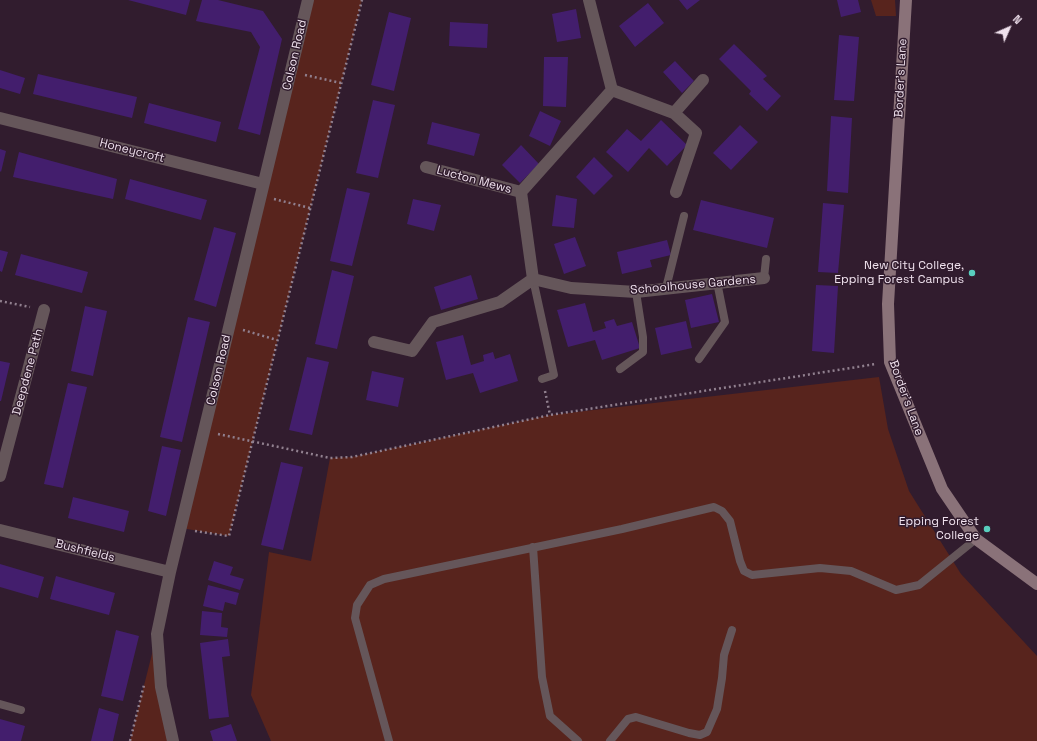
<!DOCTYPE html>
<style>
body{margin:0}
#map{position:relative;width:1037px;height:741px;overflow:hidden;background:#311c2e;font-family:"Space Grotesk",sans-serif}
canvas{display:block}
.north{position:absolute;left:989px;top:8px;width:40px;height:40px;-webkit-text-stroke:3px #311c2e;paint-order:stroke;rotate:45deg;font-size:11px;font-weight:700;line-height:16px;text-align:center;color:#efe1ed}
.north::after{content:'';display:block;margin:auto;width:14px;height:18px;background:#efe1ed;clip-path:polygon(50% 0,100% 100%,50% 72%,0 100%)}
</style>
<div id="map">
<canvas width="1037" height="741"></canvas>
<div class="north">N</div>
</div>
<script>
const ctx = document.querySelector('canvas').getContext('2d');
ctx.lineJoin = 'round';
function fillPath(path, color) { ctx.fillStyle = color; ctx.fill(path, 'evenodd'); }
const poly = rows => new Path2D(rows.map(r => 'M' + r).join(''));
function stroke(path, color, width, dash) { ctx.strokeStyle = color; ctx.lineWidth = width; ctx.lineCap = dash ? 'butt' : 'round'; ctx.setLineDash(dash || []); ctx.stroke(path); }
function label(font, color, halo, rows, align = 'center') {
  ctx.font = font + ' "Space Grotesk",sans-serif'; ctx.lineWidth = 3; ctx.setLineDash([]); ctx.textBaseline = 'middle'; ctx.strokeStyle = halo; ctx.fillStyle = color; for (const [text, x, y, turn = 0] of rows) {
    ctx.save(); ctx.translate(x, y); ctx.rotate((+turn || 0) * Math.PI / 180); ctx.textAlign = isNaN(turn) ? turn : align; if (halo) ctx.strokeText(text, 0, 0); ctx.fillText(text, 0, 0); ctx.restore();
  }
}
const green = poly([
 [308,0,362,0,229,536,181,528],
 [871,0,895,0,896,16,876,16],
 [879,377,888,429,909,491,961,574,1037,656,1037,741,271,741,251,695,269,552,311,561,330,458,352,457,550,415],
 [157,634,173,741,130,741]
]);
const building = poly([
 [128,0,190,0,186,15],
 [202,0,218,0,263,11,282,39,260,135,238,129,260,47,251,32,196,21],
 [679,0,700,0,687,10],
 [837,0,858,0,861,12,841,17],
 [648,3,664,23,635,47,619,26],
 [576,9,581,38,557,42,552,14],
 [389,12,411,18,394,91,371,85],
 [450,22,488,24,487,48,449,46],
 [839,35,859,37,854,101,834,100],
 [734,44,767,76,763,79,781,96,767,111,749,94,751,91,719,59],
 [544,57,568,57,566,107,543,106],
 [675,61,694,81,682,93,663,72],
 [0,70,25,78,20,94,0,88],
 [38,74,137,97,132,118,33,94],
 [373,100,395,105,378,178,356,173],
 [149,103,221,122,216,142,144,123],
 [540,111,561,121,550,146,529,136],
 [831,116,852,118,848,193,827,191],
 [661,120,687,145,667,166,649,148,628,172,606,152,627,129,641,141],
 [432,122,480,134,474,156,427,144],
 [740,125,758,142,731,170,713,153],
 [521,145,539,164,520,183,502,165],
 [0,149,6,151,1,172,0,171],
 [19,152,117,179,113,199,13,177],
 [594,157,613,176,594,195,576,177],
 [130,179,207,200,201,220,125,199],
 [347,188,370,193,352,266,330,261],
 [556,195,577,199,574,228,552,226],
 [413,199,441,205,434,231,407,224],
 [701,200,774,218,767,248,693,230],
 [823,203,844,205,838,273,818,272],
 [214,227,236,233,216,307,194,300],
 [575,237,586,266,564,274,554,244],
 [667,240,671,255,650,260,652,267,622,274,617,252],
 [0,250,8,252,2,272,0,271],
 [21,254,88,272,82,293,15,275],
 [332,270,354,276,337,349,315,344],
 [471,275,478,299,441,310,434,287],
 [816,285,838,286,834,353,812,351],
 [712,294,719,322,691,328,685,300],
 [585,303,593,332,606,328,604,322,614,319,617,326,632,322,640,348,602,360,595,340,568,347,557,310],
 [85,306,107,311,93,376,71,371],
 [188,317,210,322,182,442,160,437],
 [686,321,692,348,661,355,655,328],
 [463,335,471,365,484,361,483,355,493,352,495,359,510,354,518,381,480,393,473,373,446,380,436,342],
 [307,357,329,362,312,435,289,430],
 [0,361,10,363,1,401,0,401],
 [372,371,404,378,398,407,366,400],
 [68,383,87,387,63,488,44,484],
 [162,446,181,450,166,516,148,511],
 [281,462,303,467,283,550,261,545],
 [73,497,129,511,124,532,68,518],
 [214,561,233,567,230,575,244,579,240,590,208,580],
 [0,564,44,577,38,598,0,587],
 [56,576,115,593,109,615,50,599],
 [208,585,239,593,236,605,225,602,223,611,203,606],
 [202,611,222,613,221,627,228,628,227,637,200,635],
 [116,630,139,636,123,701,101,696],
 [228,639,230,656,222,657,229,717,209,719,200,643],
 [99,708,119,714,113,741,91,741],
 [0,719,25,726,21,741,0,741],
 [231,724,237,741,213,741,210,731]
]);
const path = poly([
 [305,75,341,83],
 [274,199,310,208],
 [0,301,30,307],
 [243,330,277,340],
 [545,391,550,415],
 [218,434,330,458,352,457,550,415,876,364],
 [195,531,229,536,362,0],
 [130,741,144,685]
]);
const lane = poly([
 [764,278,766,259],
 [533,279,554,375,542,379],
 [666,288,684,216],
 [699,359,725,322,717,282],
 [620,369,643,352,643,337,636,292],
 [533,547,542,677,550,716,578,741],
 [0,704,21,710],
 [389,741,355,618,357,605,370,585,384,579,622,529,714,507,722,511,730,521,740,561,744,571,752,575,820,568,851,571,896,590,919,585,976,539],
 [610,741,628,719,636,717,689,733,700,735,707,732,717,709,722,678,724,655,732,630]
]);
const street = poly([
 [589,0,612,90,521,192,533,279,571,288,636,292,764,278],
 [612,90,674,113,696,133,676,192],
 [674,113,703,80],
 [0,118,263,184],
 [426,167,521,192],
 [374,342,412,351,433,322,500,302,533,279],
 [0,476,44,310],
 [0,530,170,572],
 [173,741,161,687,157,634,170,572,308,0]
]);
const secondary = poly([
 [906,0,888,304,890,362,942,489,976,539,1037,584]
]);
const markers = [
 [972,273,4,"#59cebe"],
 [987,529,4,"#59cebe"]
];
const streetNames = [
 ["Colson Road",295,55,-77],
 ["Border's Lane",901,78,-87],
 ["Honeycroft",132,151,14],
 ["Lucton Mews",474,180,15],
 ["Schoolhouse Gardens",693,285,-5],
 ["Colson Road",219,370,-77],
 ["Deepdene Path",28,372,-75],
 ["Border's Lane",906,398,70],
 ["Bushfields",85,551,14]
];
const poiNames = [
 ["New City College,",964,266],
 ["Epping Forest Campus",964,280],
 ["Epping Forest",979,522],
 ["College",979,536]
];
fillPath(green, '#58241d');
fillPath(building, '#431e6d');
stroke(path, '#91808f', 2.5, [2, 3]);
stroke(lane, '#65565a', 8);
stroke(street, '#65565a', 12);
stroke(secondary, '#8a7279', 12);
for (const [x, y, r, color] of markers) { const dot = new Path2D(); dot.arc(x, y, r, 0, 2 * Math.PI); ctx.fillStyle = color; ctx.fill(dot); stroke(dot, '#311c2e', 1.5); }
label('12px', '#efe1ed', '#311c2e', streetNames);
label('12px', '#efe1ed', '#311c2e', poiNames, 'right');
</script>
